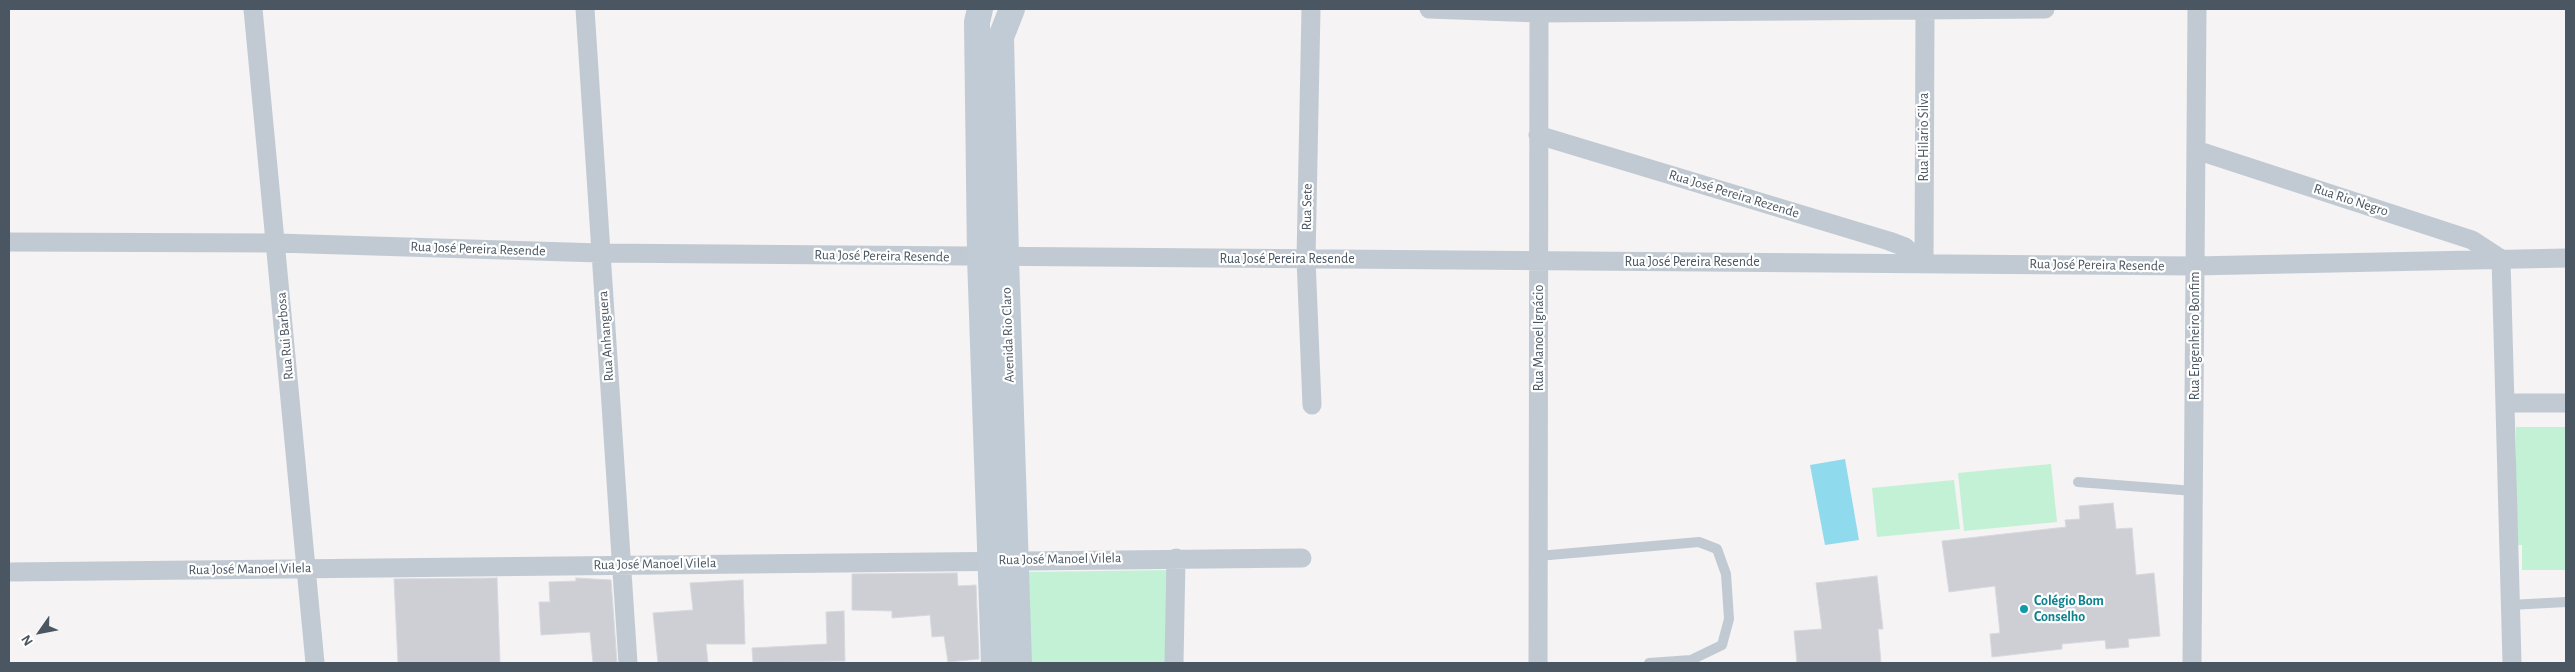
<!DOCTYPE html>
<meta charset="utf-8">
<style>
body{margin:0}
#map{position:relative;width:2575px;height:672px;overflow:hidden;background:#f5f3f3;font-family:"Alegreya Sans",sans-serif}
canvas{display:block}
.frame{position:absolute;inset:0;border:10px solid #4a5661;pointer-events:none}
.north{position:absolute;left:15px;top:607px;width:50px;height:50px;-webkit-text-stroke:4px #fff;paint-order:stroke;rotate:237deg;font-size:14px;font-weight:700;line-height:20px;text-align:center;color:#4a5661}
.north::after{content:'';display:block;margin:auto;width:18px;height:22px;background:#4a5661;clip-path:polygon(50% 0,100% 100%,50% 72%,0 100%)}
</style>
<div id="map">
<canvas width="2575" height="672"></canvas>
<div class="frame"></div>
<div class="north">N</div>
</div>
<script>
const ctx = document.querySelector('canvas').getContext('2d');
ctx.lineJoin = 'round';
function fillPath(path, color) { ctx.fillStyle = color; ctx.fill(path, 'evenodd'); }
const poly = rows => new Path2D(rows.map(r => 'M' + r).join(''));
function stroke(path, color, width, dash) { ctx.strokeStyle = color; ctx.lineWidth = width; ctx.lineCap = dash ? 'butt' : 'round'; ctx.setLineDash(dash || []); ctx.stroke(path); }
function label(font, color, halo, rows, align = 'center') {
  ctx.font = font + ' "Alegreya Sans",sans-serif'; ctx.lineWidth = 4.5; ctx.setLineDash([]); ctx.textBaseline = 'middle'; ctx.strokeStyle = halo; ctx.fillStyle = color; for (const [text, x, y, turn = 0] of rows) {
    ctx.save(); ctx.translate(x, y); ctx.rotate((+turn || 0) * Math.PI / 180); ctx.textAlign = isNaN(turn) ? turn : align; if (halo) ctx.strokeText(text, 0, 0); ctx.fillText(text, 0, 0); ctx.restore();
  }
}
const green = poly([
 [2516,427,2566,427,2566,570,2522,570,2522,545,2516,545],
 [2051,464,2057,522,1964,531,1958,473],
 [1954,480,1960,529,1877,537,1872,488],
 [1171,570,1172,663,1029,663,1028,572]
]);
const water = poly([
 [1845,459,1859,540,1825,545,1810,465]
]);
const building = poly([
 [2113,503,2116,529,2132,528,2136,575,2154,573,2160,636,2128,639,2129,647,2106,649,2105,640,2062,644,2062,649,1992,657,1990,634,2000,633,1995,586,1949,592,1942,541,2066,527,2065,520,2080,519,2079,506,2113,503],
 [957,573,958,586,976,585,979,659,948,662,944,636,932,637,930,615,892,618,892,611,852,610,852,574,957,573],
 [1877,576,1883,629,1878,629,1881,663,1797,663,1794,631,1822,629,1816,583,1877,576],
 [497,578,500,663,398,663,394,579,497,578],
 [576,578,611,580,617,663,593,663,590,632,541,635,539,602,550,602,549,582,576,581,576,578],
 [743,580,745,644,706,644,708,663,658,663,653,613,693,610,690,583,743,580],
 [844,611,845,661,753,663,752,648,827,644,826,612,844,611]
]);
const service = poly([
 [2078,482,2194,491],
 [1538,556,1699,542,1717,549,1726,574,1729,619,1722,645,1691,660,1649,663],
 [2510,605,2566,602]
]);
const minor = poly([
 [253,9,315,663],
 [585,9,628,663],
 [1311,9,1306,259,1312,405],
 [1429,9,1539,13,2045,9],
 [1538,135,1889,241,1905,247,1924,264],
 [2196,150,2472,240,2501,259,2512,663],
 [9,242,277,243,600,253,2195,266,2566,258],
 [1924,264,1925,10],
 [2506,403,2566,403],
 [9,572,1302,558],
 [1174,663,1176,558],
 [1538,663,1539,13],
 [2192,663,2197,9]
]);
const secondary = poly([
 [980,9,977,22,980,257,994,663],
 [1012,9,1001,37,1006,257,1019,663]
]);
const markers = [
 [2024,609,5,"#0f9aa8"]
];
const streetNames = [
 ["Rua Hilario Silva",1924,137,-90],
 ["Rua José Pereira Rezende",1734,194,17],
 ["Rua Rio Negro",2351,200,18],
 ["Rua Sete",1307,207,-89],
 ["Rua José Pereira Resende",478,249,2],
 ["Rua José Pereira Resende",882,256,1],
 ["Rua José Pereira Resende",1287,259],
 ["Rua José Pereira Resende",1692,262],
 ["Rua José Pereira Resende",2097,265,1],
 ["Avenida Rio Claro",1008,335,-92],
 ["Rua Rui Barbosa",285,336,-95],
 ["Rua Anhanguera",606,336,-94],
 ["Rua Engenheiro Bonfim",2195,336,-90],
 ["Rua Manoel Ignácio",1539,338,-90],
 ["Rua José Manoel Vilela",1060,559,-1],
 ["Rua José Manoel Vilela",655,564,-1],
 ["Rua José Manoel Vilela",250,569,-1]
];
const cultureNames = [
 ["Colégio Bom",2034,601],
 ["Conselho",2034,617]
];
fillPath(green, '#c3f1d5');
fillPath(water, '#90daee');
fillPath(building, '#cdcfd5');
stroke(building, '#d7d9de', 1);
stroke(service, '#c1cad2', 10);
stroke(minor, '#c1cad2', 19);
stroke(secondary, '#c1cbd6', 26);
for (const [x, y, r, color] of markers) { const dot = new Path2D(); dot.arc(x, y, r, 0, 2 * Math.PI); ctx.fillStyle = color; ctx.fill(dot); stroke(dot, '#fff', 2); }
label('14px', '#4a5661', '#fff', streetNames);
label('bold 14px', '#0d838f', '#fff', cultureNames, 'left');
</script>
